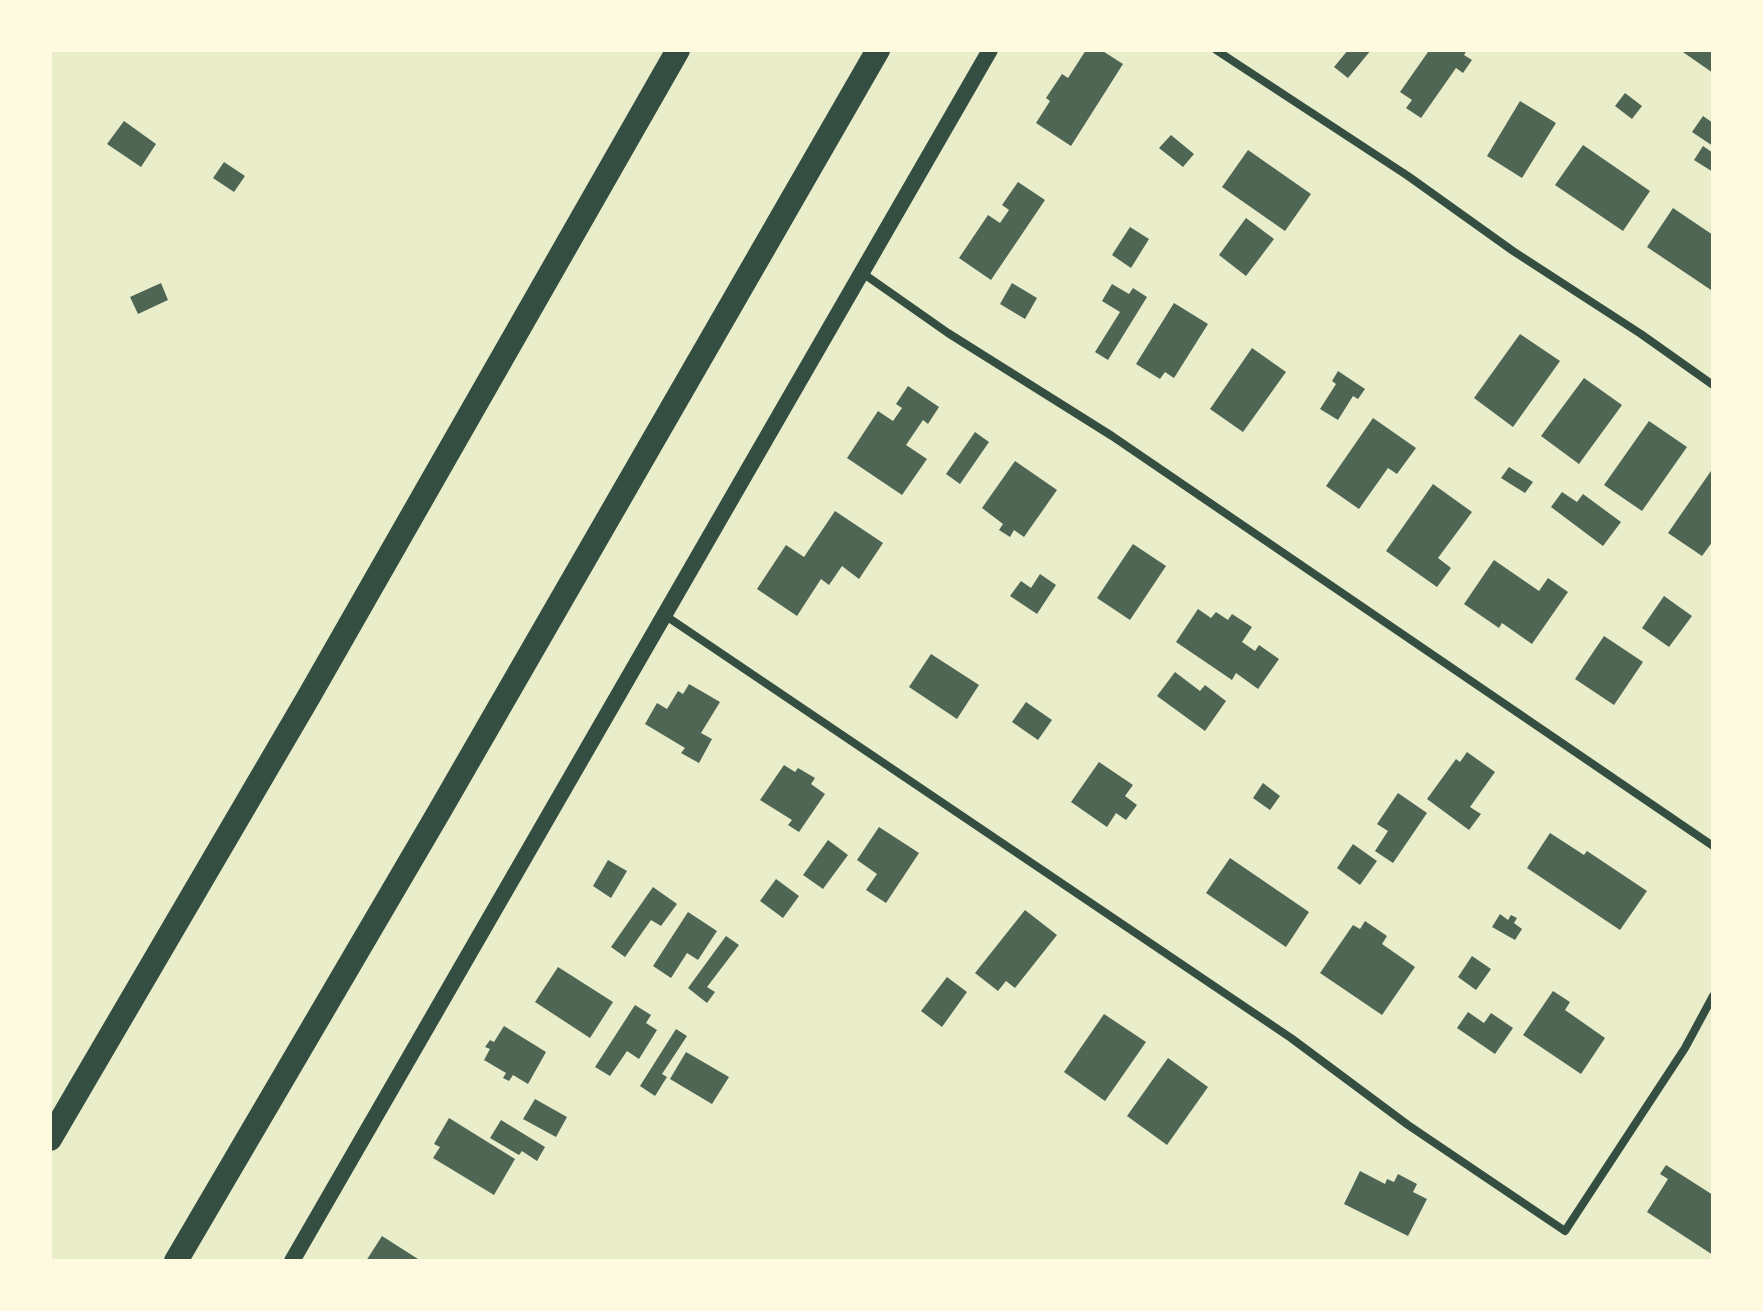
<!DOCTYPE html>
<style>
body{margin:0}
#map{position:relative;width:1763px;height:1311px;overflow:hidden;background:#e9edc9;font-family:"DM Sans",sans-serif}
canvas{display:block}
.frame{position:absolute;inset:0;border:52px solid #fefae0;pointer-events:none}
</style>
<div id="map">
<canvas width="1763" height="1311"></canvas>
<div class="frame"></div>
</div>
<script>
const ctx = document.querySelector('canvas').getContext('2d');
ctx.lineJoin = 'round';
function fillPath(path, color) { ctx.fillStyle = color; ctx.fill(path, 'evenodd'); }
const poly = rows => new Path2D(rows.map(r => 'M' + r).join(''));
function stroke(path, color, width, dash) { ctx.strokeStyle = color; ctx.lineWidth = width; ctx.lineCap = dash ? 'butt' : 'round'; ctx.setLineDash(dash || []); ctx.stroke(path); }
const building = poly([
 [1086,50,1101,50,1123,64,1071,146,1036,123,1050,101,1046,98,1062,74,1068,78],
 [1348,50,1371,50,1348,78,1334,67],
 [1425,50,1467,50,1464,55,1472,60,1463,73,1456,68,1421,118,1406,108,1412,100,1400,92,1428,52],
 [1680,50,1713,50,1713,73],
 [1625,93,1642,106,1632,119,1615,106],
 [1520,101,1556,123,1522,178,1487,156],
 [1703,116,1713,123,1713,146,1692,132],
 [124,121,156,144,141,167,107,144],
 [1171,135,1194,154,1183,167,1159,148],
 [1583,145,1650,191,1623,231,1555,185],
 [1703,146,1713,153,1713,172,1694,160],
 [1248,150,1311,194,1285,231,1222,187],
 [224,162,245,176,234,192,213,178],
 [1018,182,1045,200,991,280,959,258,988,215,1000,223,1009,210,1002,205],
 [1673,208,1713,235,1711,290,1647,247],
 [1246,218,1274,239,1246,276,1219,255],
 [1130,227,1149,239,1131,268,1112,255],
 [161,283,168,300,138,314,130,297],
 [1012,283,1037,298,1025,319,1000,304],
 [1112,284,1129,294,1133,288,1147,297,1108,360,1095,352,1120,312,1102,301],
 [1174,303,1208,324,1174,378,1165,372,1160,379,1136,364],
 [1520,334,1560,361,1513,427,1474,398],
 [1252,348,1286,372,1243,432,1210,409],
 [1338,371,1365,389,1358,399,1353,396,1338,420,1320,409,1336,384,1332,381],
 [1584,378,1622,405,1579,464,1541,436],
 [908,386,939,407,928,424,923,420,906,445,927,459,902,495,847,458,878,411,893,421,902,408,896,404],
 [1373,418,1416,448,1397,474,1388,468,1359,509,1326,486],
 [1649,421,1687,447,1642,511,1604,485],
 [975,432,989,442,960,484,946,474],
 [1015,461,1057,490,1024,537,1014,530,1010,537,999,530,1003,524,982,508],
 [1509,467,1533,482,1525,493,1501,478],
 [1713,468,1713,541,1702,556,1668,533],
 [1433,484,1472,512,1438,558,1451,568,1437,587,1386,551],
 [1562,492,1577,502,1583,494,1621,522,1603,546,1551,507],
 [835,511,883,543,859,579,842,566,829,585,821,579,797,616,757,589,786,545,804,557],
 [1133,544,1166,566,1130,620,1097,598],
 [1494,560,1539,591,1548,578,1568,592,1532,644,1502,623,1499,628,1464,604],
 [1040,574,1056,585,1037,614,1010,596,1021,581,1031,588],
 [1664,596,1692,616,1669,647,1642,628],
 [1198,609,1211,618,1216,612,1228,620,1232,614,1252,627,1242,642,1255,651,1259,645,1279,659,1258,689,1236,673,1232,680,1176,642],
 [1604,636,1643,662,1614,705,1575,679],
 [931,654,979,685,957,719,909,687],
 [1175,672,1200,691,1205,685,1226,701,1205,731,1157,696],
 [689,684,720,702,701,733,712,739,699,763,681,753,685,748,645,724,657,703,667,709,678,691,683,694],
 [1026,702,1052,720,1038,740,1012,722],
 [1467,752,1495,772,1470,807,1481,814,1469,830,1427,799,1456,759,1460,762],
 [1099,762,1133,785,1125,796,1137,805,1126,820,1116,813,1107,827,1071,802],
 [784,765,795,772,798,768,815,778,811,784,825,794,799,832,788,825,792,820,760,800],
 [1263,783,1280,796,1270,810,1253,798],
 [1398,793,1427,813,1393,863,1375,851,1388,831,1377,824],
 [879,827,919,853,886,903,866,890,877,874,857,860],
 [1550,833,1584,855,1587,851,1647,891,1620,930,1527,868],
 [828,840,848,855,823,889,803,875],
 [1353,844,1377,861,1360,885,1337,868],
 [1230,858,1309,912,1286,947,1206,893],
 [608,860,627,871,611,898,593,886],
 [776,879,799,896,783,918,760,901],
 [653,887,677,904,661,926,651,920,625,957,611,947],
 [1025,910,1057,935,1015,988,1006,981,998,991,975,973],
 [688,912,717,931,698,960,687,953,671,978,653,966],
 [1500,914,1508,920,1511,915,1517,918,1514,923,1522,929,1515,940,1492,927],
 [1365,921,1387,936,1382,944,1415,967,1382,1015,1320,973,1353,925,1360,929],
 [726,936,739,945,707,987,715,992,707,1003,688,988],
 [1472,956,1491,969,1476,990,1458,977],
 [558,967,613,1002,590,1038,535,1002],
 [947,977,967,992,942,1027,921,1011],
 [1553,991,1570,1002,1565,1010,1605,1038,1581,1074,1523,1035],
 [635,1005,651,1015,646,1023,657,1030,639,1059,627,1051,610,1076,595,1067],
 [1468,1012,1484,1023,1491,1013,1513,1028,1495,1054,1457,1028],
 [1104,1014,1146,1042,1105,1101,1064,1072],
 [504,1026,546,1052,528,1084,513,1075,509,1081,503,1078,506,1073,484,1060,490,1049,485,1047,490,1040,494,1042],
 [676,1029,687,1036,662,1074,667,1077,655,1096,640,1086],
 [686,1052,729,1077,712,1104,670,1079],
 [1168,1058,1208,1087,1167,1145,1127,1116],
 [535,1099,567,1117,556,1137,523,1119],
 [449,1118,515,1159,494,1195,433,1158,440,1147,434,1144],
 [501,1120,545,1147,537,1161,522,1151,519,1155,490,1138],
 [1666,1165,1713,1195,1713,1255,1647,1212,1668,1179,1660,1174],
 [1360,1171,1385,1184,1387,1179,1394,1182,1398,1174,1417,1184,1413,1192,1427,1199,1408,1236,1344,1204],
 [382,1236,418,1259,417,1261,366,1261]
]);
const minor = poly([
 [1216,50,1408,176,1513,251,1641,334,1713,385],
 [861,272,948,333,1112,436,1713,846],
 [663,614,1291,1038,1408,1125,1565,1231,1685,1048,1713,996]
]);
const secondary = poly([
 [292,1261,990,50]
]);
const motorway = poly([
 [50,1139,308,698,678,50],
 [176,1261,439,812,878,50]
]);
fillPath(building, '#4f6655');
stroke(minor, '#344e41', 8);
stroke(secondary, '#344e41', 16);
stroke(motorway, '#344e41', 24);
</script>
